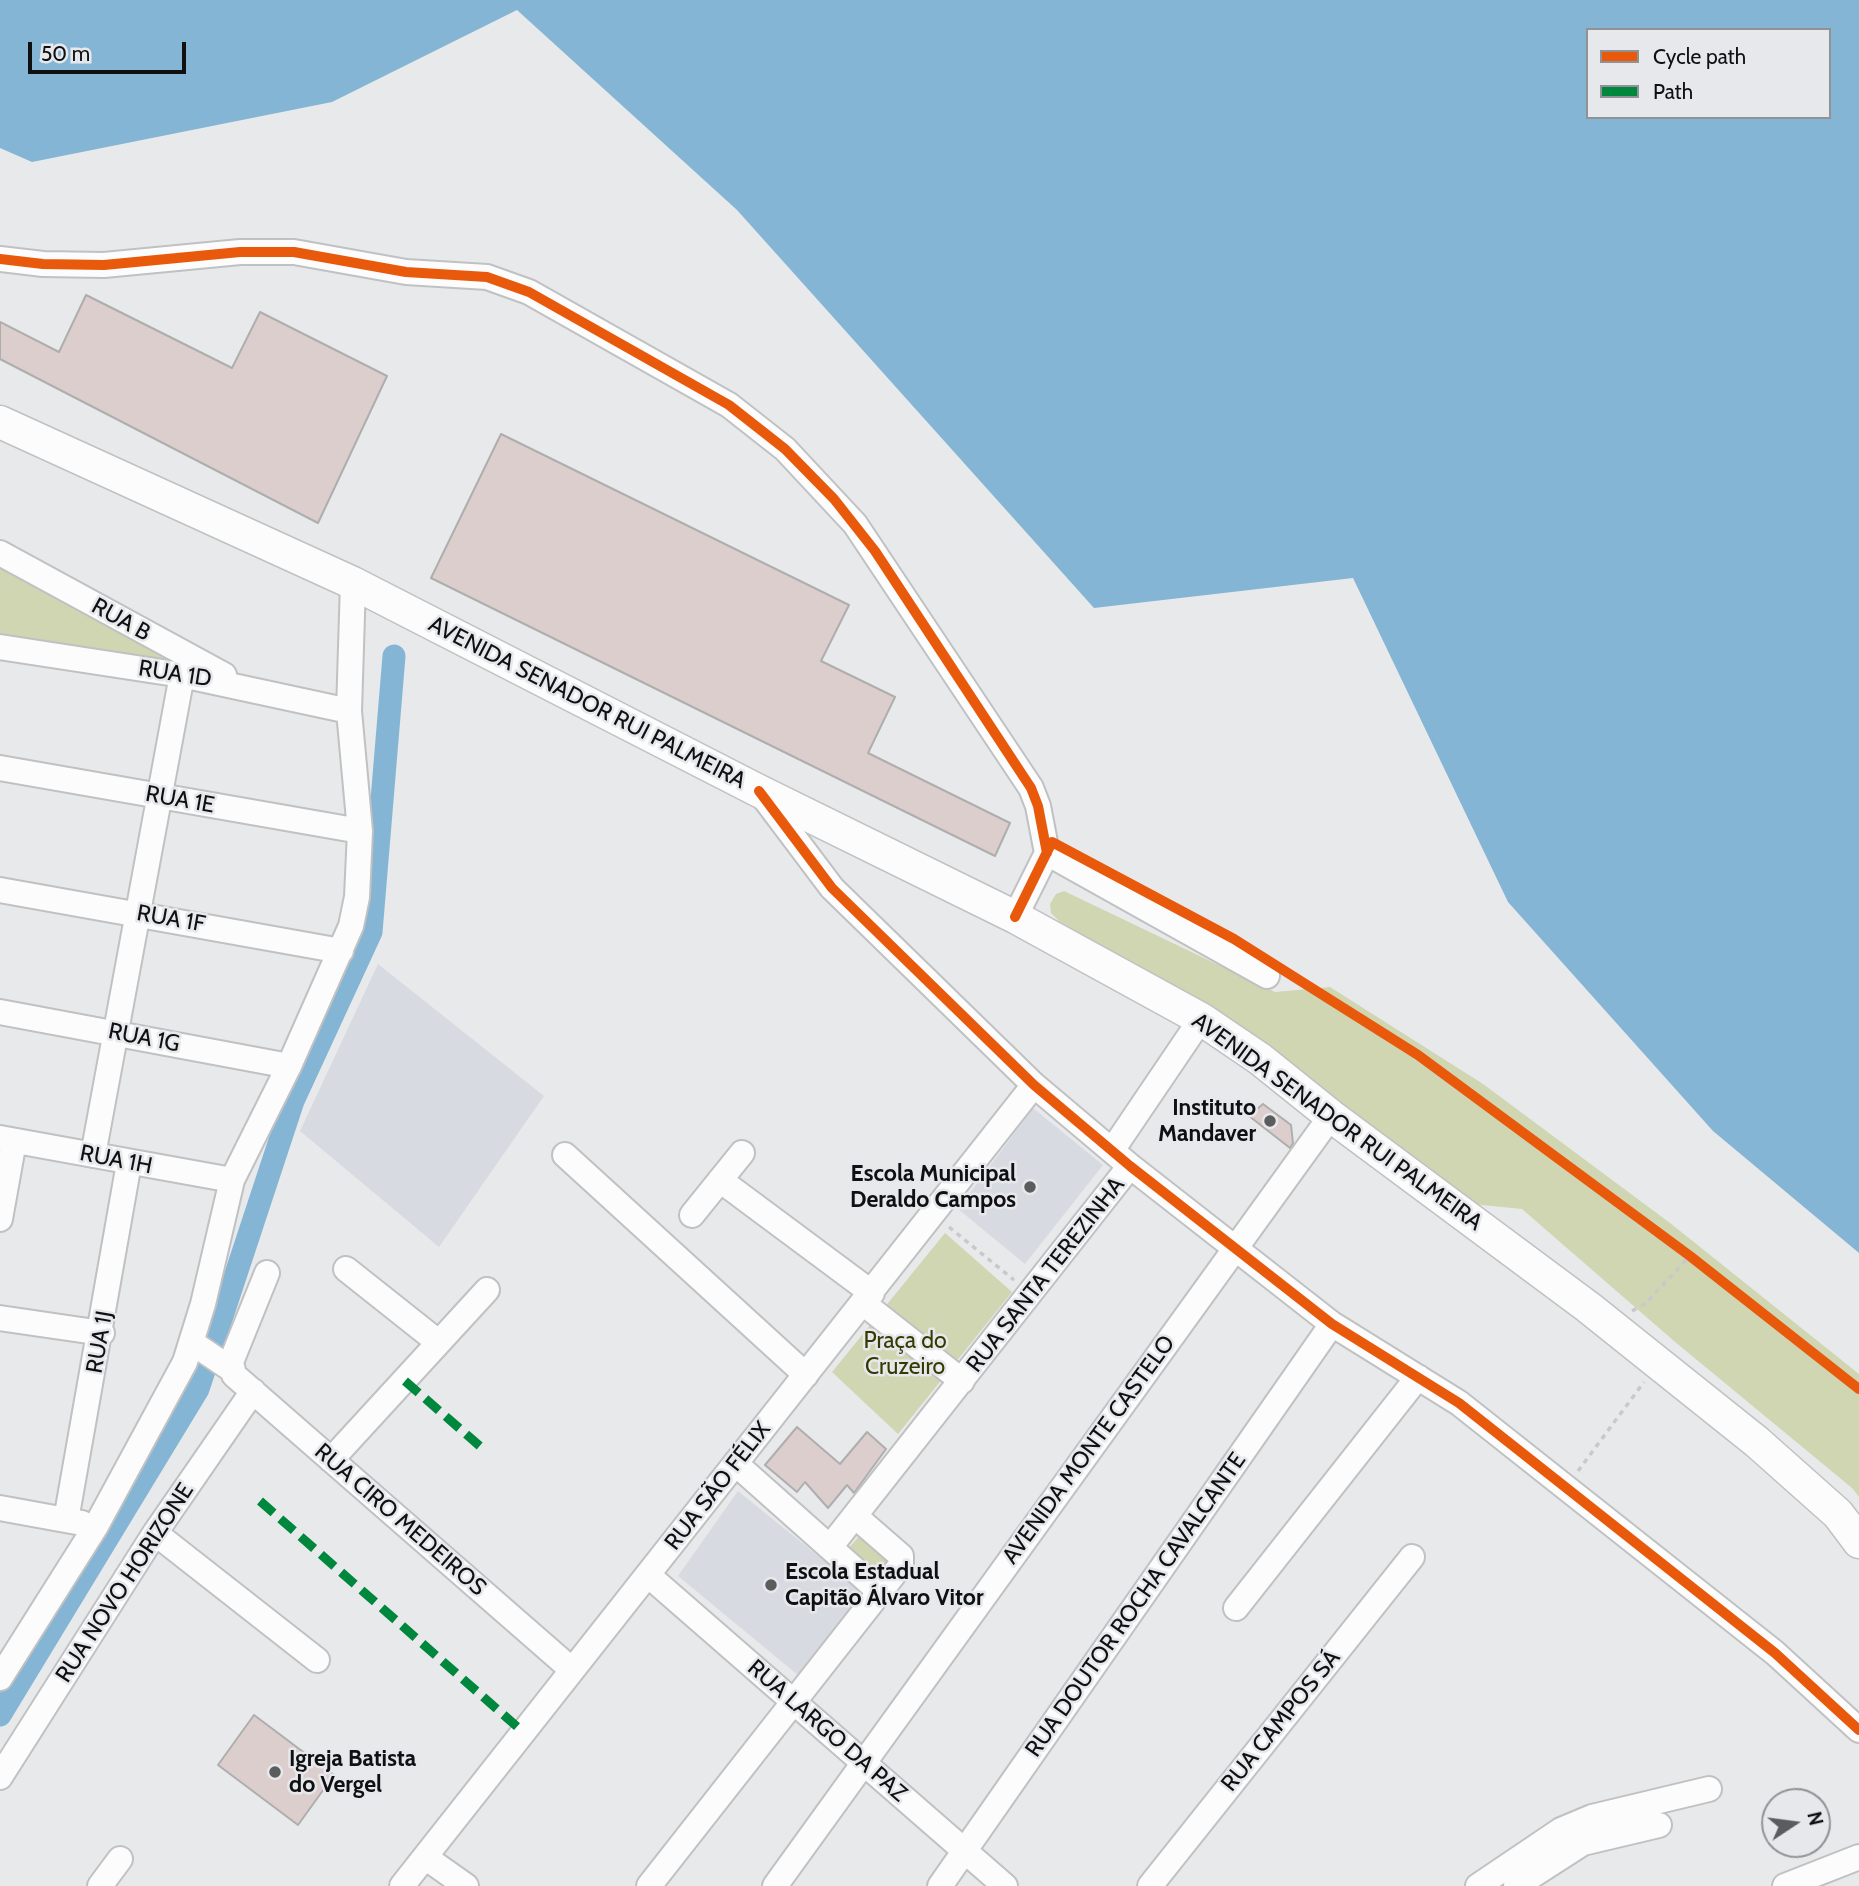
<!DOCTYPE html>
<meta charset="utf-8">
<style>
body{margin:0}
#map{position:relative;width:1859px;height:1886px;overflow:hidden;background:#e8e9eb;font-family:Cabin,sans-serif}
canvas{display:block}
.legend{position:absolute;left:1586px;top:28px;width:245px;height:91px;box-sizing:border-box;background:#e7e8ec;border:2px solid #919294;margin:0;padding:9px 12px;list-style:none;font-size:21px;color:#0f1011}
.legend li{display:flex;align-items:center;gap:14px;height:35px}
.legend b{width:35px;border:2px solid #919294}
.north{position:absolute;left:1761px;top:1788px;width:70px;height:70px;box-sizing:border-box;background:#e7e8ec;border:2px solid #919294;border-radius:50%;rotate:77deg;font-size:19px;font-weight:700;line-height:28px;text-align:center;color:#0f1011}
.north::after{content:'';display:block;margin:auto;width:24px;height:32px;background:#5b5c5d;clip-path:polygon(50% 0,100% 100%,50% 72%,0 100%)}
.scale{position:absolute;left:28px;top:42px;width:158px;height:32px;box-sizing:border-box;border:4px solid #0f1011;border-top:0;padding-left:9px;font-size:21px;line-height:24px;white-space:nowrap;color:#0f1011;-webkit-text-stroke:5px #e7e8ec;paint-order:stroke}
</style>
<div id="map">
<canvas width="1859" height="1886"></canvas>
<ul class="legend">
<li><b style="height:9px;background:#e8590c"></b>Cycle path</li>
<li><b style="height:9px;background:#00873e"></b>Path</li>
</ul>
<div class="north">N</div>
<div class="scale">50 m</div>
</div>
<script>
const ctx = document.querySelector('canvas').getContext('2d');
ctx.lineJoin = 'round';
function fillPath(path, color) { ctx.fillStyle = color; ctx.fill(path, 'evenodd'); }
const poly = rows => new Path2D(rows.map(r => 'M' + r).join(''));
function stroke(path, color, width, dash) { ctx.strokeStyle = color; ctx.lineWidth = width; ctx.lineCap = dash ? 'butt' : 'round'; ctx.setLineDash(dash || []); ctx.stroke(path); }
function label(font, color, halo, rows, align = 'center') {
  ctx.font = font + ' Cabin,sans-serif'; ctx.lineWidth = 5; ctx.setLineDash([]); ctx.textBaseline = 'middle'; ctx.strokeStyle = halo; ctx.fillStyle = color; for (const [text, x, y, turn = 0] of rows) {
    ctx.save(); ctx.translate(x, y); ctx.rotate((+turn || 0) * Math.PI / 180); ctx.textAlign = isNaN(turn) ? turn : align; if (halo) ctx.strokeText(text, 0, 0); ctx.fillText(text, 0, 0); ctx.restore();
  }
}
const built = poly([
 [378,964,544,1096,439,1247,300,1131],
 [1033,1108,1103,1165,1025,1264,958,1209],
 [738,1491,864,1593,799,1676,678,1576]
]);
const green = poly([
 [0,558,179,661,0,636],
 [1064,891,1275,992,1330,987,1483,1084,1670,1223,1859,1374,1859,1497,1852,1488,1674,1341,1522,1209,1472,1204,1271,1049,1059,921,1051,913,1050,904,1056,894],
 [945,1233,1012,1292,898,1434,832,1372],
 [863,1532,897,1559,877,1580,847,1550]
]);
const water = poly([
 [0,0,1859,0,1859,1253,1713,1131,1508,902,1353,578,1094,608,737,210,517,10,332,102,32,162,0,148],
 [1588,30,1829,30,1829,117,1588,117]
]);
const canal = poly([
 [0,1715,198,1389,293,1101,371,932,394,656]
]);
const building = poly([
 [86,295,232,368,260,312,387,376,318,523,0,359,0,322,59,352,86,295],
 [501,434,849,605,821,661,895,697,868,753,1010,823,995,856,431,578,501,434],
 [1263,1104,1291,1125,1293,1143,1290,1148,1249,1116,1263,1104],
 [797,1427,840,1464,867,1432,886,1449,854,1493,847,1485,828,1508,805,1482,797,1492,765,1465,797,1427],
 [254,1715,334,1775,298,1825,218,1765,254,1715]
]);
const path = poly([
 [949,1227,1014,1280],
 [1632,1311,1645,1304,1690,1256],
 [1578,1471,1644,1382]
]);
const minor = poly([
 [0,259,43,264,104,265,240,252,294,252,406,272,487,277,529,292,729,405,785,449,855,524,1031,788,1038,806,1047,853,1015,917],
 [0,553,224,675],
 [0,647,182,675,349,711],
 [0,768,360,831],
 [759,791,832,888,1034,1085,1130,1166,1332,1324,1459,1403,1775,1653,1859,1730],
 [1047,853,1267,976],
 [0,890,341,951],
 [0,1012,289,1066],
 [0,1138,232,1180],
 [1113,1149,1201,1019],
 [93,1155,182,675],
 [565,1155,806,1375],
 [720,1180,872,1293],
 [692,1215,742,1153],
 [0,1219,14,1141],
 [346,1269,438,1342],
 [267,1273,231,1362,234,1375,571,1669],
 [863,1303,962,1381],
 [0,1318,102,1333],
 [191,1342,231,1369],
 [331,1460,487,1290],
 [736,1464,880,1592],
 [0,1508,82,1523],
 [66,1520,129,1163],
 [155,1533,317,1660],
 [830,1547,1130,1166],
 [648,1575,1005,1886],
 [1236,1608,1418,1377],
 [0,1678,96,1526,185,1362,203,1304,232,1180,289,1066,351,926,357,897,360,831,349,711,353,583],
 [0,1777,155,1533,253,1391],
 [425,1857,466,1886],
 [100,1886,120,1859],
 [402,1886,1034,1085],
 [649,1886,901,1565,901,1556,855,1516],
 [775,1886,1331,1116],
 [940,1886,1332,1324],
 [1150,1886,1412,1557],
 [1478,1886,1561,1830,1592,1817,1709,1789],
 [1516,1886,1583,1843,1659,1825],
 [1785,1886,1859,1857]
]);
const major = poly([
 [0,422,353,583,759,791,1015,917,1201,1019,1260,1059,1331,1116,1588,1307,1757,1442,1838,1514,1859,1542]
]);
const quiet = poly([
 [405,1381,482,1448],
 [260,1501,522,1731]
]);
const cycleway = poly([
 [0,259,43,264,104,265,240,252,294,252,406,272,487,277,529,292,729,405,785,449,834,499,875,551,1031,788,1038,806,1047,853],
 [759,791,832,888,1034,1085,1130,1166,1332,1324,1459,1403,1775,1653,1859,1730],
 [1015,917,1052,842,1234,939,1418,1055,1690,1256,1859,1389]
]);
const markers = [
 [1270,1121,7,"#5b5c5d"],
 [1030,1187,7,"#5b5c5d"],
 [771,1585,7,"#5b5c5d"],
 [275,1772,7,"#5b5c5d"]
];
const streetNames = [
 ["RUA B",121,620,29],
 ["RUA 1D",175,674,9],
 ["AVENIDA SENADOR RUI PALMEIRA",587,703,27],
 ["RUA 1E",180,800,10],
 ["RUA 1F",171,919,10],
 ["RUA 1G",144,1038,11],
 ["AVENIDA SENADOR RUI PALMEIRA",1337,1122,36],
 ["RUA 1H",116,1160,11],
 ["RUA SANTA TEREZINHA",1046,1275,-52],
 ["RUA 1J",100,1342,-80],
 ["AVENIDA MONTE CASTELO",1089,1450,-54],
 ["RUA SÃO FÉLIX",718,1486,-52],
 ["RUA CIRO MEDEIROS",400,1520,41],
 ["RUA NOVO HORIZONE",125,1583,-57],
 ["RUA DOUTOR ROCHA CAVALCANTE",1136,1605,-55],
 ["RUA CAMPOS SÁ",1281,1721,-51],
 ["RUA LARGO DA PAZ",827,1731,41]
];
const poiNames = [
 ["Instituto",1256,1108],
 ["Mandaver",1256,1134],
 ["Escola Municipal",1016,1174],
 ["Deraldo Campos",1016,1200],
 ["Escola Estadual",785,1572,"left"],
 ["Capitão Álvaro Vitor",785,1598,"left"],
 ["Igreja Batista",289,1759,"left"],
 ["do Vergel",289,1785,"left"]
];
const parkNames = [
 ["Praça do",905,1341],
 ["Cruzeiro",905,1367]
];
fillPath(built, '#d7dae0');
fillPath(green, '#d0d5b2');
fillPath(water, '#85b5d4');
stroke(canal, '#85b5d4', 23);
fillPath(building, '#dccecc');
stroke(building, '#aeaeae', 2);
stroke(minor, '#c0c1c2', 28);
stroke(major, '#c0c1c2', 35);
stroke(path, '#c9c9c9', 3.5, [5, 5]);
stroke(minor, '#fcfcfc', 24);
stroke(major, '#fcfcfc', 32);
stroke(quiet, '#00873e', 9, [18, 9]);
stroke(cycleway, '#e8590c', 10);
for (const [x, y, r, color] of markers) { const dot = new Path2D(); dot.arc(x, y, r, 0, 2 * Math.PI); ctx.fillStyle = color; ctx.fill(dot); stroke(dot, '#e7e8ec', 2.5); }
label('23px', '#0f1011', '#e7e8ec', streetNames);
label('bold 23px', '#0f1011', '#e7e8ec', poiNames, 'right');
label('23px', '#363a00', '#e7e8ec', parkNames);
</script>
